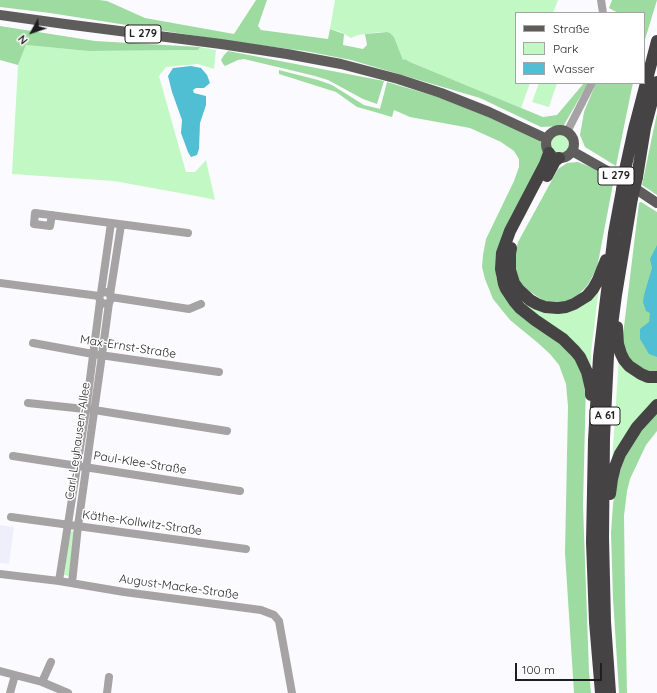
<!DOCTYPE html>
<meta charset="utf-8">
<style>
body{margin:0}
#map{position:relative;width:657px;height:693px;overflow:hidden;background:#fbfbff;font-family:Quicksand,sans-serif}
canvas{display:block}
.legend{position:absolute;left:515px;top:12px;width:130px;height:72px;box-sizing:border-box;background:#fff;border:1px solid #a5a5a6;margin:0;padding:5px 7px;list-style:none;font-size:12px;color:#1f1f20}
.legend li{display:flex;align-items:center;gap:8px;height:20px}
.legend b{width:20px;border:1px solid #a5a5a6}
.north{position:absolute;left:12px;top:12px;width:40px;height:40px;-webkit-text-stroke:3px #fff;paint-order:stroke;rotate:230deg;font-size:11px;font-weight:700;line-height:16px;text-align:center;color:#1f1f20}
.north::after{content:'';display:block;margin:auto;width:14px;height:18px;background:#1f1f20;clip-path:polygon(50% 0,100% 100%,50% 72%,0 100%)}
.scale{position:absolute;left:515px;top:663px;width:87px;height:18px;box-sizing:border-box;border:2px solid #1f1f20;border-top:0;padding-left:5px;font-size:12px;line-height:14px;white-space:nowrap;color:#1f1f20;-webkit-text-stroke:3px #fff;paint-order:stroke}
</style>
<div id="map">
<canvas width="657" height="693"></canvas>
<ul class="legend">
<li><b style="height:5px;background:#5f5c5c"></b>Straße</li>
<li><b style="height:11px;background:#c2f8c3"></b>Park</li>
<li><b style="height:11px;background:#50bed3"></b>Wasser</li>
</ul>
<div class="north">N</div>
<div class="scale">100 m</div>
</div>
<script>
const ctx = document.querySelector('canvas').getContext('2d');
ctx.lineJoin = 'round';
function fillPath(path, color) { ctx.fillStyle = color; ctx.fill(path, 'evenodd'); }
const poly = rows => new Path2D(rows.map(r => 'M' + r).join(''));
function stroke(path, color, width, dash) { ctx.strokeStyle = color; ctx.lineWidth = width; ctx.lineCap = dash ? 'butt' : 'round'; ctx.setLineDash(dash || []); ctx.stroke(path); }
function label(font, color, halo, rows, align = 'center') {
  ctx.font = font + ' Quicksand,sans-serif'; ctx.lineWidth = 3; ctx.setLineDash([]); ctx.textBaseline = 'middle'; ctx.strokeStyle = halo; ctx.fillStyle = color; for (const [text, x, y, turn = 0] of rows) {
    ctx.save(); ctx.translate(x, y); ctx.rotate((+turn || 0) * Math.PI / 180); ctx.textAlign = isNaN(turn) ? turn : align; if (halo) ctx.strokeText(text, 0, 0); ctx.fillText(text, 0, 0); ctx.restore();
  }
}
const built = poly([
 [0,525,14,527,9,564,0,563]
]);
const green = poly([
 [335,0,558,0,553,13,516,13,516,83,530,83,521,108,410,62,405,59,403,60,394,37,390,33,386,32,380,32,358,35,351,38,339,31,330,29],
 [26,45,88,51,198,50,200,47,216,50,214,69,198,64,166,67,159,76,186,172,195,172,206,160,215,200,207,198,114,181,12,174,18,65],
 [539,83,557,83,549,107,532,102],
 '548 144a12 12 0 1 1 24 0a12 12 0 1 1-24 0Z',
 [509,273,549,312,599,287,591,353,591,370,522,305],
 [619,356,657,380,657,401,612,463],
 [73,531,74,531,69,576,64,575,70,532]
]);
const forest = poly([
 [0,0,99,0,107,1,145,18,234,34,256,0,267,0,258,26,261,30,328,39,330,29,344,34,343,45,363,49,367,45,365,34,387,32,390,33,394,37,403,60,405,59,410,62,543,117,557,115,584,83,588,83,564,125,561,126,541,127,480,98,351,60,305,51,235,42,50,13,0,7],
 [612,0,657,0,644,43,644,13,618,13,609,8],
 [0,26,95,41,200,47,198,50,88,51,26,45,18,65,0,60],
 [228,51,384,81,377,104,363,99,328,80,315,76,244,59,238,60,225,66,223,64,221,60,224,55],
 [279,70,318,80,332,85,364,105,380,109,387,82,465,105,539,139,543,146,544,154,496,255,496,277,506,299,568,351,577,362,586,384,583,505,589,672,591,693,574,693,565,553,568,406,566,384,559,365,550,354,538,343,510,320,493,299,485,279,482,267,483,255,486,239,514,181,519,167,519,159,514,151,501,142,470,128,410,117,394,110,392,117,368,110,357,107,336,92,279,74],
 [596,83,633,83,630,97,616,166,585,147,580,135,584,112],
 [657,113,657,195,642,185],
 [578,162,593,168,613,184,597,268,587,286,579,294,566,302,544,301,523,287,516,275,514,258,518,242,558,169,567,163],
 [641,202,657,212,657,373,652,373,634,364,627,357,624,346,623,335,639,203],
 [657,413,657,431,646,445,630,479,627,491,624,516,625,590,627,693,619,693,613,598,611,533,613,504,617,481,626,454,640,431]
]);
const water = poly([
 [191,66,201,68,207,75,210,83,204,88,196,88,193,90,194,93,206,96,206,105,200,123,199,149,197,155,191,157,188,152,181,133,182,120,172,92,168,76,173,68],
 [657,245,657,357,649,354,640,339,640,329,649,322,650,313,646,311,643,302,644,295,652,268,650,259]
]);
const minor = poly([
 [601,0,603,13],
 [567,132,592,83],
 [52,215,50,226,34,224,35,213,188,233],
 [0,283,99,296],
 [101,293,111,223],
 [110,295,121,225],
 [111,297,189,309,201,304],
 [33,343,93,354,219,372],
 [28,403,94,410,227,431],
 [13,456,240,491],
 [11,517,246,549],
 [0,574,59,581,65,582,124,592,261,610,274,615,279,621,292,693],
 [59,581,86,410,100,301],
 [72,583,78,526,102,355,109,303,111,299,110,295,109,293,105,292,101,293,99,298,101,302,105,304,109,303],
 [0,671,42,682,68,693],
 [42,682,51,662],
 [10,693,15,675],
 [107,693,109,677]
]);
const major = poly([
 [0,15,65,24,221,44,287,54,341,64,398,79,441,93,489,112,547,139],
 '546 144a14 14 0 1 1 28 0a14 14 0 1 1-28 0Z',
 [572,151,618,177,657,203]
]);
const highway = poly([
 [549,153,545,164,510,231,502,253,501,269,504,284,506,289,514,301,520,308,535,320,563,339,575,351,580,357,587,372,591,389,591,395],
 [625,170,634,129,657,41],
 [547,176,555,161,559,158],
 [637,177,645,128,657,82],
 [511,248,510,254,510,270,514,283,519,290,530,300,537,304,545,307,558,308,566,307,574,304,587,296,593,289,598,280,606,260],
 [617,327,618,344,621,354,624,360,629,366,641,374,648,377,657,377],
 [610,494,612,479,615,467,620,454,637,427,657,405],
 [601,693,595,622,592,542,594,440,599,357,614,233,622,190],
 [610,693,605,622,603,538,604,438,608,356,616,295,632,198]
]);
const highwayBridge = poly([
 [622,190,625,170],
 [632,198,637,177]
]);
const shields = [
 [143,34,36],
 [616,176,36],
 [605,416,30]
];
const shieldNames = [
 ["L 279",143,34],
 ["L 279",616,176],
 ["A 61",605,416]
];
const streetNames = [
 ["Max-Ernst-Straße",128,347,9],
 ["Carl-Leyhausen-Allee",78,441,-82],
 ["Paul-Klee-Straße",140,463,9],
 ["Käthe-Kollwitz-Straße",142,523,8],
 ["August-Macke-Straße",179,587,8]
];
fillPath(built, '#eeeffa');
fillPath(green, '#c2f8c3');
fillPath(forest, '#9ddba0');
fillPath(water, '#50bed3');
stroke(minor, '#a5a3a4', 8);
stroke(major, '#5f5c5c', 10);
stroke(highway, '#464344', 12);
stroke(highwayBridge, '#464344', 12);
for (const [x, y, w] of shields) { const box = new Path2D(); box.roundRect(x - w / 2, y - 9, w, 18, 3); ctx.fillStyle = '#fff'; ctx.fill(box); stroke(box, '#1f1f20', 1); }
label('bold 11px', '#1f1f20', null, shieldNames);
label('12px', '#1f1f20', '#fff', streetNames);
</script>
